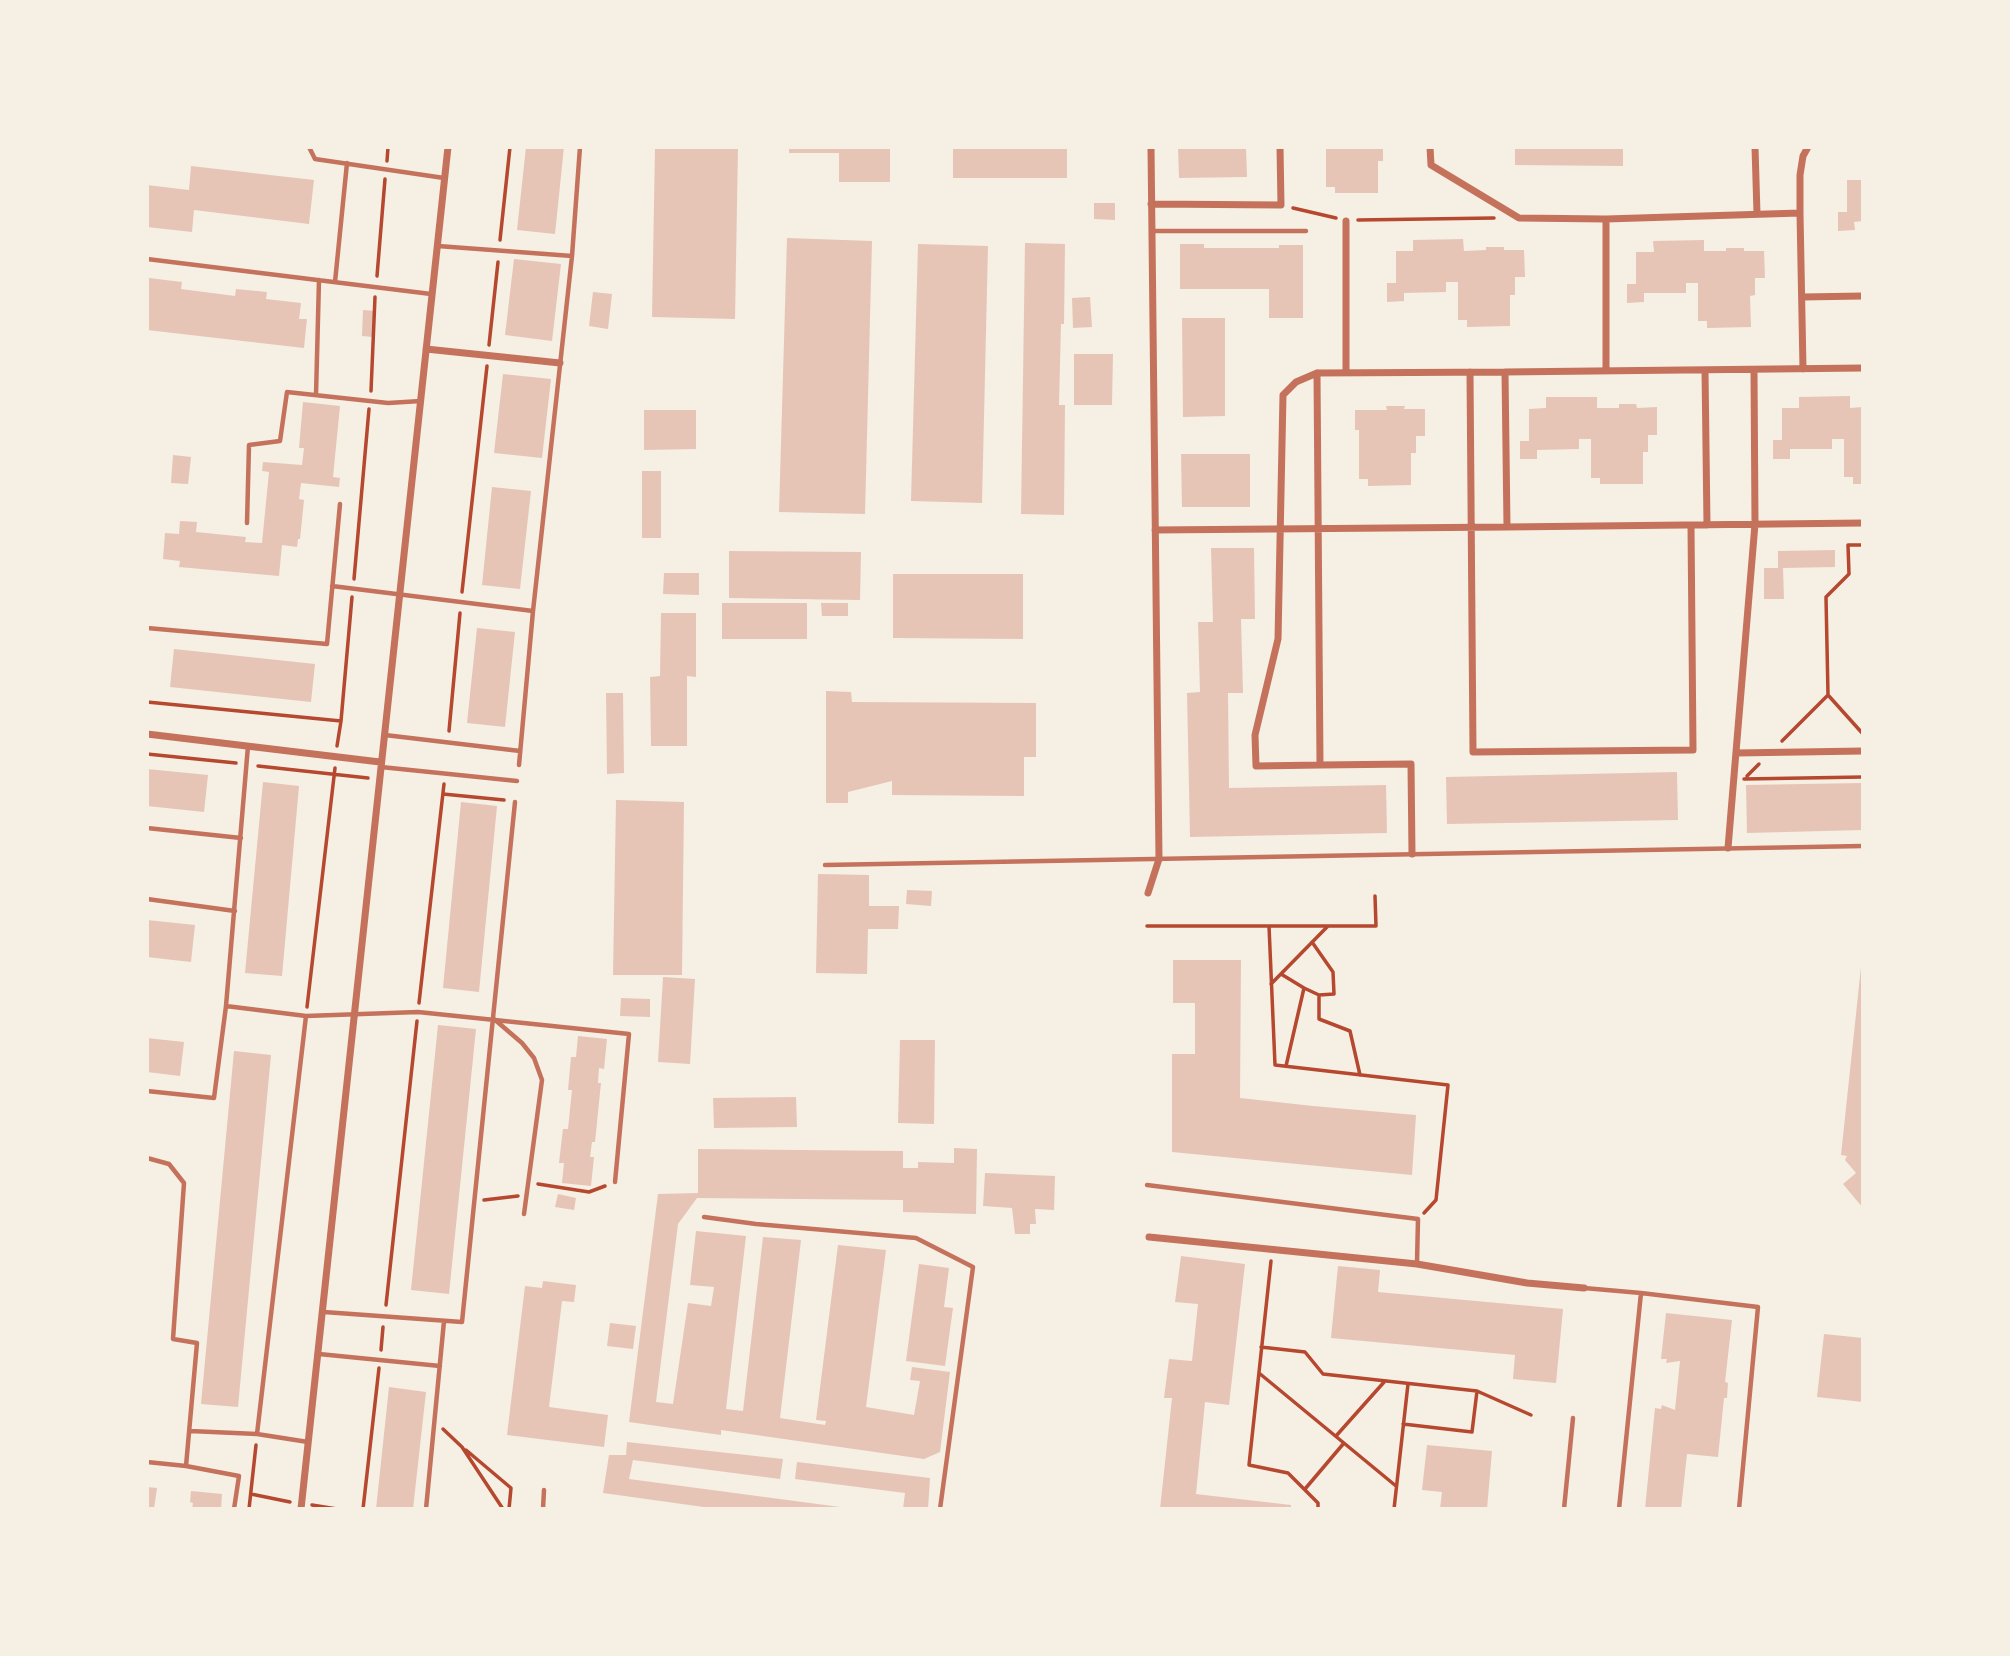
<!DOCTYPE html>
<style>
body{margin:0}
#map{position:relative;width:2010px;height:1656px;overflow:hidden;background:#f6efe4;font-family:Mulish,sans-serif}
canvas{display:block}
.frame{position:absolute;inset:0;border:149px solid #f6efe4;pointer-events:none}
</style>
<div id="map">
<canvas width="2010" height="1656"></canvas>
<div class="frame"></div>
</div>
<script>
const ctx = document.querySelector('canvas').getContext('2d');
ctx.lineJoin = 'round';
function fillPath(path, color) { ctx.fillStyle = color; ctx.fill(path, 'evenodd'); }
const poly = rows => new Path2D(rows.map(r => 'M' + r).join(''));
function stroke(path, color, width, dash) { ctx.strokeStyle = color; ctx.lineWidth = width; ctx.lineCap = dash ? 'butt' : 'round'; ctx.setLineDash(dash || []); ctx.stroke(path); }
const building = poly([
 [526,147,564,147,555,234,517,230],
 [655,147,738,147,735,319,652,317],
 [789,147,890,147,890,182,839,182,839,153,789,153],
 [953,147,1067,147,1067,178,953,178],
 [1178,147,1246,147,1247,177,1179,178],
 [1326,147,1383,147,1383,161,1378,161,1378,193,1335,193,1335,187,1326,187],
 [1515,147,1623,147,1623,166,1515,165],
 [191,166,314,180,309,224,194,210,192,232,147,227,147,185,189,190],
 [1847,180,1863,180,1863,221,1854,222,1855,230,1838,231,1838,212,1847,212],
 [1094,203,1115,203,1115,220,1094,219],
 [787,238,872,241,865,514,779,512],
 [1463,239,1464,251,1486,250,1486,247,1504,247,1504,250,1524,250,1525,277,1515,277,1515,295,1510,295,1510,326,1467,327,1467,320,1458,320,1458,282,1446,282,1446,292,1404,293,1404,301,1387,302,1387,283,1396,283,1396,251,1413,251,1413,240],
 [1704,240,1704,251,1726,251,1726,248,1744,248,1744,251,1764,251,1765,278,1755,278,1755,295,1750,296,1751,327,1707,328,1707,321,1698,321,1698,283,1686,283,1686,293,1644,293,1644,302,1627,303,1627,284,1636,284,1636,252,1654,252,1653,241],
 [1025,243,1065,244,1064,324,1061,324,1059,405,1065,405,1064,515,1021,514],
 [918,244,988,246,982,503,911,501],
 [1180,244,1204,244,1204,248,1279,248,1279,245,1303,245,1303,318,1269,318,1269,289,1180,289],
 [514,259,561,264,552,341,505,335],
 [149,278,182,282,181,289,235,296,236,289,267,292,266,299,301,303,299,319,307,319,304,348,147,330,147,285],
 [593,292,612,294,608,329,589,326],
 [1090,297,1092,327,1073,328,1072,298],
 [363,310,375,311,373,337,362,336],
 [1182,318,1225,318,1225,416,1183,417],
 [1074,354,1113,354,1112,405,1074,405],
 [503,374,551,379,542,458,494,453],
 [1850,396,1850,408,1863,407,1863,484,1853,484,1853,477,1844,477,1844,439,1832,439,1832,449,1790,449,1790,459,1773,459,1773,440,1782,440,1782,408,1799,408,1799,397],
 [1546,397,1597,397,1597,408,1619,408,1619,404,1636,404,1637,408,1657,407,1657,435,1648,435,1648,452,1643,452,1643,484,1600,484,1600,478,1591,478,1591,439,1579,439,1579,449,1537,450,1537,459,1520,459,1520,441,1529,441,1529,409,1546,408],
 [303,402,340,406,333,477,340,478,339,487,301,483,299,499,304,500,300,539,298,539,297,547,282,545,279,576,179,567,180,561,163,559,165,533,179,534,180,521,197,522,196,532,246,537,245,542,262,543,269,472,262,471,263,462,302,465,304,448,299,448],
 [1386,406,1405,406,1404,409,1425,409,1425,436,1416,436,1416,453,1411,453,1411,485,1368,486,1368,479,1359,479,1359,430,1355,430,1355,410,1387,410],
 [644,410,696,410,696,449,644,450],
 [1181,454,1250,454,1250,507,1182,507],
 [173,455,191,457,188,484,171,483],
 [642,471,661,471,661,538,642,538],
 [492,487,531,491,520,589,482,585],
 [1211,548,1254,548,1255,619,1241,619,1243,693,1228,693,1229,788,1386,785,1387,833,1190,837,1187,693,1200,692,1198,622,1213,622],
 [1835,550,1835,567,1783,568,1784,599,1764,599,1764,568,1778,568,1778,551],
 [729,551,861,552,860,600,729,598],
 [664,573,699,573,699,595,663,594],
 [893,574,1023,574,1023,639,893,638],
 [722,603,807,603,807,639,722,639],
 [821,603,848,603,848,616,822,616],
 [661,613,696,613,696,677,687,676,687,746,651,746,650,677,660,676],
 [477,628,515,632,505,727,467,723],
 [174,649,315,664,311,702,170,687],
 [826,691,851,692,852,702,1036,703,1036,757,1024,757,1024,796,892,795,892,781,848,792,848,803,826,803],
 [606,693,623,693,624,773,607,774],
 [147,769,208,775,204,812,147,806],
 [1677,772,1678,820,1447,824,1446,777],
 [263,782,299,786,282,976,245,973],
 [1863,783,1863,830,1747,833,1746,785],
 [616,800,684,802,682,975,613,975],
 [461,802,497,806,479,992,443,988],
 [818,874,869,875,869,906,899,906,898,929,868,929,867,974,816,973],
 [907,890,932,891,931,906,906,904],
 [147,920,195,925,191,962,147,957],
 [1173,960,1241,960,1240,1098,1313,1106,1416,1115,1412,1175,1172,1152,1172,1054,1195,1054,1195,1003,1173,1003],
 [1861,967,1863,967,1863,1208,1843,1184,1856,1173,1845,1160,1847,1156,1841,1155],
 [663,977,695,979,690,1064,658,1062],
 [621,998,650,999,650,1017,620,1016],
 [438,1025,476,1029,449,1294,411,1290],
 [578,1036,607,1039,604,1069,599,1068,598,1083,601,1083,595,1142,592,1142,590,1157,594,1157,591,1186,562,1183,564,1163,559,1163,563,1129,568,1129,572,1090,568,1090,571,1057,576,1057],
 [147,1038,184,1042,180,1076,147,1072],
 [900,1040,935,1040,934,1124,898,1123],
 [234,1051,271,1055,238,1407,201,1404],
 [796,1097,797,1127,714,1128,713,1098],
 [954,1148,977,1149,976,1214,903,1212,903,1200,697,1198,678,1224,656,1402,673,1404,688,1303,711,1306,714,1287,690,1285,696,1231,746,1236,726,1409,743,1411,763,1237,801,1240,780,1418,825,1425,826,1421,816,1420,838,1245,886,1250,866,1407,914,1415,920,1381,910,1380,912,1367,950,1372,940,1452,924,1459,721,1430,721,1435,629,1422,658,1194,698,1193,698,1149,903,1151,903,1168,918,1168,918,1162,954,1163],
 [985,1173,1055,1176,1054,1210,1035,1209,1036,1224,1030,1224,1030,1234,1015,1234,1012,1208,983,1206],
 [558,1194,576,1198,574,1210,555,1207],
 [1181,1256,1245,1264,1229,1405,1205,1402,1196,1494,1291,1505,1291,1509,1160,1509,1172,1398,1164,1398,1169,1359,1192,1361,1198,1304,1175,1302],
 [919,1264,949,1268,944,1307,953,1308,945,1366,906,1361],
 [1338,1266,1380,1270,1378,1292,1563,1309,1556,1383,1513,1379,1515,1355,1331,1338],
 [543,1281,576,1285,574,1302,562,1301,549,1407,608,1415,604,1447,507,1435,525,1286,542,1288],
 [1666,1313,1732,1320,1725,1382,1728,1383,1727,1398,1724,1398,1718,1457,1687,1454,1681,1509,1645,1509,1655,1408,1661,1409,1662,1405,1675,1410,1680,1361,1666,1363,1667,1359,1661,1359],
 [610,1323,636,1326,633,1349,607,1346],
 [1824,1334,1863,1338,1863,1402,1817,1397],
 [389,1387,426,1392,413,1509,376,1509],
 [627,1442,783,1459,780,1479,633,1460,629,1479,855,1509,718,1509,603,1493,609,1455,626,1455],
 [1427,1445,1492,1451,1487,1509,1440,1509,1442,1492,1422,1490],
 [797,1462,930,1478,928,1509,903,1509,905,1493,795,1479],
 [147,1487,157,1488,154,1509,147,1509],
 [191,1491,222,1494,221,1509,192,1509,193,1503,190,1502]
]);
const path = poly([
 [387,161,388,147],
 [1293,208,1336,218],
 [1358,220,1494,218],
 [500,240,510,147],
 [377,276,385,179],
 [489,345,498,262],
 [371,391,375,297],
 [354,579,369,409],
 [462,592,487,366],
 [1828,695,1826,597,1849,574,1848,545,1863,545],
 [147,702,341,721,337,746],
 [341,721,352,597],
 [449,731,460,613],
 [1782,741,1828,695,1863,734],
 [147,754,236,763],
 [258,766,368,778],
 [1747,776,1759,764],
 [1744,779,1863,777],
 [443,794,504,800],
 [1147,926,1376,926,1375,896],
 [1269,926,1275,1065,1448,1085,1436,1200,1424,1213],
 [1312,942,1333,972,1334,994,1319,995],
 [1281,974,1304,988,1286,1066],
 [1271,984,1328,926],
 [1304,988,1319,995,1319,1019,1350,1031,1360,1075],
 [419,1003,444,784],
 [307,1007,335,768],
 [538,1184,589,1192,605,1186],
 [484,1200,518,1196],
 [1271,1261,1249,1465,1288,1473,1318,1503,1318,1509],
 [386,1305,417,1021],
 [1261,1347,1305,1352,1323,1374,1477,1391,1531,1415],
 [381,1350,383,1327],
 [1259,1373,1396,1486],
 [1403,1424,1472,1432,1477,1391],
 [443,1429,462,1447,503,1509],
 [1336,1436,1385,1381],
 [466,1450,511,1488,509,1509],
 [1305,1489,1344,1443],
 [251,1494,290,1502],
 [312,1505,337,1509],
 [249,1509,256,1445],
 [363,1509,379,1368],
 [1394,1509,1408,1384]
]);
const service = poly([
 [309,147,315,159,444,178],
 [1153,231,1306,231],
 [438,246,572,256,533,611,519,765],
 [572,256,580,147],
 [147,259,431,294],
 [335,282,347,163],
 [316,395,319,280],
 [247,523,249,445,280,441,287,392,388,403,421,401],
 [332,586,533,611],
 [147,628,327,644,340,504],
 [385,735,520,751],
 [248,746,226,1006,306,1016,418,1012,629,1034,615,1182],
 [381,767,517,781],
 [147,828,241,838],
 [825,865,1863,846],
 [147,899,235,911],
 [494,1019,522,1043,534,1058,542,1080,524,1214],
 [147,1091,214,1098,226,1006],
 [147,1158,169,1164,184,1183,173,1339,197,1343,186,1466,147,1462],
 [1147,1185,1418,1219,1417,1263],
 [704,1217,756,1224,916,1238,973,1267,940,1509],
 [1584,1288,1641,1293,1619,1509],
 [1641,1293,1758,1307,1739,1509],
 [324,1312,462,1322,515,802],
 [319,1354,440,1366],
 [190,1431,257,1434,308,1442],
 [257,1434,306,1016],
 [186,1466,239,1476,234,1509],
 [426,1509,444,1321],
 [543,1509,544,1490],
 [1564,1509,1573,1418]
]);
const minor = poly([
 [1430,147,1431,165,1519,218,1606,219],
 [1755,147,1757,214],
 [1151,204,1281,205,1280,147],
 [1800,213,1803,369],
 [1346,221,1346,373],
 [1802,297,1863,296],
 [426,349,560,363],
 [1863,368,1505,372,1507,527,1863,523],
 [1705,370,1707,525],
 [1606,371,1606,219,1800,213,1800,175,1803,156,1808,147],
 [1470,372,1473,752,1693,750,1691,525],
 [1317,373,1296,382,1283,395,1278,639,1255,735,1256,766,1320,765],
 [1155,530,1507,527],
 [147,734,380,762],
 [1736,753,1863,751],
 [1728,848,1755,524,1754,370],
 [1412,854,1411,764,1320,765,1317,373,1505,372],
 [1148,893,1159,859,1151,147],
 [1149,1237,1417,1264,1527,1283,1584,1288],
 [301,1509,448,147]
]);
fillPath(building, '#e6c5b7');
stroke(path, '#b5482f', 3.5);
stroke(service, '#c5725c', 4.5);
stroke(minor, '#c5725c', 7);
</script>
